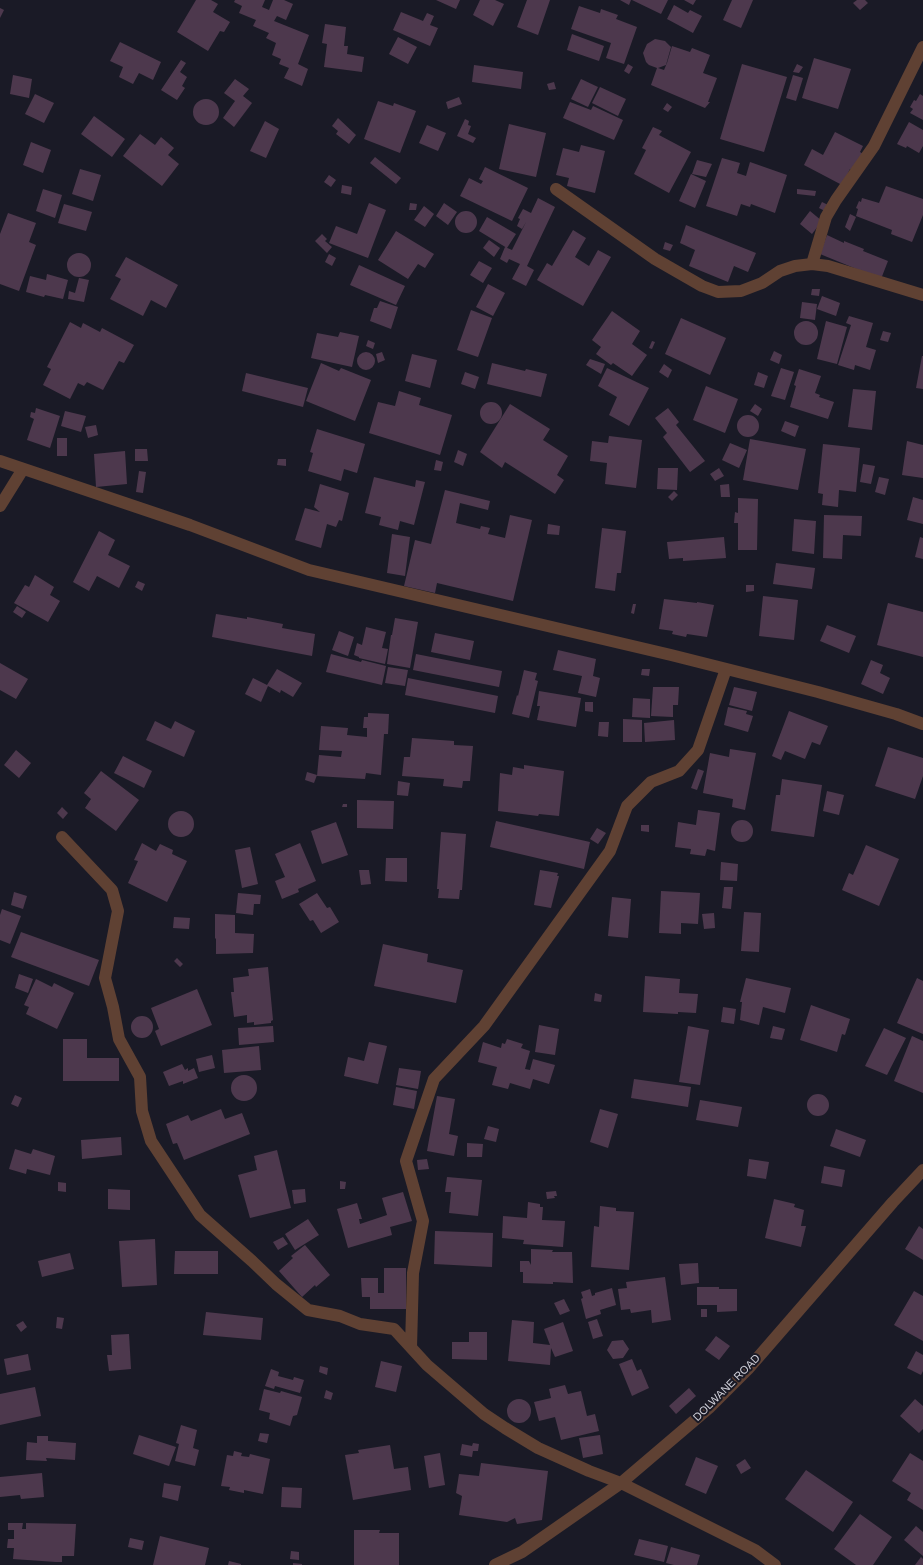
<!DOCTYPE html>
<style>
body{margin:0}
canvas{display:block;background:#1a1a26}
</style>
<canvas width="923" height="1565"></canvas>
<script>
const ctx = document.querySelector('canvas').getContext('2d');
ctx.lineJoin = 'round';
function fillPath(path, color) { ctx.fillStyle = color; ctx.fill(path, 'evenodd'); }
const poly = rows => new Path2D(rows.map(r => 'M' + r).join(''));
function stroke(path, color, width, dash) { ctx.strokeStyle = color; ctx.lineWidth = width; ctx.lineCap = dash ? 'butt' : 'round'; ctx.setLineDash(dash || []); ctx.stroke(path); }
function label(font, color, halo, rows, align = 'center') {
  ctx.font = font + ' Helvetica,sans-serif'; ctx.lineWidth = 4; ctx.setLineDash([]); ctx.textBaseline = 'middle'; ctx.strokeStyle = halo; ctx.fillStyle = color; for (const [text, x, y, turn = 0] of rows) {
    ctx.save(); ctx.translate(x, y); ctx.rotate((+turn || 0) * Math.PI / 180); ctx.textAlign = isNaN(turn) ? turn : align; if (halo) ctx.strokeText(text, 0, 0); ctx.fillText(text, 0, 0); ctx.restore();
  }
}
const building = poly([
 [196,0,211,0,218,4,213,12,230,22,224,32,220,31,208,51,177,32],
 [235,0,265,0,262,7,269,10,273,0,284,0,293,4,286,20,277,16,274,21,309,35,298,64,308,69,302,86,284,78,289,68,279,64,281,59,272,55,276,43,266,38,269,33,253,26,256,20,239,13,242,6,234,2],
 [436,0,460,0,456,9],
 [480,0,495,0,504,4,493,26,473,15],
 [527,0,550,0,538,35,517,27],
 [620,0,631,0,629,5],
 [632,0,668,0,661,14],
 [684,0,696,0,693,5],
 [732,0,753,0,741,28,723,20],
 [857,0,865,0,868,3,860,10,853,3],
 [674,5,688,13,690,10,702,16,693,33,667,19],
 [579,6,600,13,601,9,618,15,616,19,637,27,624,64,606,58,611,43,571,29],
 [0,8,4,10,0,18],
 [401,12,423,21,427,13,434,16,430,25,438,28,430,46,393,30],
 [325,24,346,27,344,46,348,46,347,54,364,57,362,72,324,67,327,44,322,43],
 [572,34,604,46,599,61,567,50],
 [398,37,417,47,408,64,389,54],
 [655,39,665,41,671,47,666,65,658,68,664,70,667,63,672,46,690,52,692,48,710,55,703,73,717,78,708,102,710,102,705,108,651,85,657,68,649,65,646,62,643,53,647,44],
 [120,42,161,62,153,80,139,73,133,84,119,77,123,67,110,61],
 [814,58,851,69,838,109,802,98],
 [181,60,186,63,180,72,187,77,182,86,185,88,177,100,161,90],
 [628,64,633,67,629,74,624,71],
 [742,64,787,77,764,152,720,139],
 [797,64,803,67,799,73,793,72],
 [474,65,523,72,521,89,472,82],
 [13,75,32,79,29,98,10,94],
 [793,75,803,78,796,101,786,98],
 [235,79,249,89,243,96,252,103,234,127,223,118,235,101,224,93],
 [581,79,598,87,588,107,571,99],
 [554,82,556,89,549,90,547,84],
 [600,87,626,99,618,116,592,103],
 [35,94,54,103,44,123,25,114],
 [920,94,923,96,923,120,910,113,913,109,910,107,914,100,916,101],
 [459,97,462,104,448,109,446,102],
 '193 112a13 13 0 1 1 26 0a13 13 0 1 1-26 0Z',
 [378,101,393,106,394,103,416,111,400,153,364,139],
 [570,102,591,110,593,106,623,120,614,140,563,118],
 [667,103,672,107,668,112,663,109],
 [94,116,125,139,112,157,81,134],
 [338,118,356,135,349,144,336,134,338,131,332,126],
 [465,119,469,121,468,125,471,126,468,134,476,138,473,143,457,136],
 [265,121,279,129,266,158,250,151],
 [909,122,923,130,923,146,919,153,907,146,906,148,897,144],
 [509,124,546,133,536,177,499,169],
 [427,125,446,133,438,151,419,143],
 [653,127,662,131,659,135,691,152,669,193,634,174,646,150,642,148],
 [835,132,863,146,860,152,863,154,854,171,850,169,842,185,804,165,812,149,823,155],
 [140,134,155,145,161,137,174,148,168,155,179,164,162,186,123,156],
 [31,142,51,150,43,173,23,165],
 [581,145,605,151,595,193,567,186,569,178,556,175,563,148,579,152],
 [375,157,401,178,396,184,370,163],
 [722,158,740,163,737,173,746,176,750,162,787,175,775,213,751,204,750,207,741,204,737,216,706,206],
 [697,160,712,164,706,177,692,174],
 [485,167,528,188,512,221,460,196,469,178,481,184,483,181,479,179],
 [80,169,101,175,93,201,72,194],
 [691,174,706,181,695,208,679,201],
 [329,175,336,180,331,187,324,182],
 [342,185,352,187,351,195,341,193],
 [886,186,923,199,923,215,912,242,891,234,892,230,856,216,858,209,856,208,859,201,861,202,862,198,879,203],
 [43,189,62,195,55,218,36,211],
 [797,189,816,191,815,196,797,194],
 [538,198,555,207,527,266,534,270,526,286,512,279,520,264,509,259,507,263,500,259,505,247,512,250,526,222,522,229,517,226,520,219,518,218,523,209,531,213],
 [822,202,830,206,827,212,819,208],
 [369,203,386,210,368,258,329,243,336,226,357,234],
 [410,203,417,204,416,210,409,210],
 [444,203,457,212,448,225,436,216],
 [64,204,92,212,86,231,58,223],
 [424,206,434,214,425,227,414,220],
 '455 222a11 11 0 1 1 22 0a11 11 0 1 1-22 0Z',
 [810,211,822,221,812,234,800,224],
 [8,213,36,223,29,242,36,245,19,291,0,284,0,234],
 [850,214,856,217,850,231,845,227],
 [487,217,516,234,507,248,479,231],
 [686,225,756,253,748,272,734,266,728,282,689,266,695,250,680,243],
 [573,230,586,238,575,257,589,266,598,250,611,257,583,306,537,280,547,263,552,266],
 [396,231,434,254,425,268,418,264,408,279,378,260],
 [322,234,327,239,325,241,332,247,327,253,315,241],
 [827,235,844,243,844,241,864,249,863,251,888,261,881,279,820,254],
 [489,240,500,248,494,257,483,248],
 [665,242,673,245,670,251,663,249],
 '67 265a12 12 0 1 1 24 0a12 12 0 1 1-24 0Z',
 [329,254,336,258,332,266,325,262],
 [126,257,178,285,166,308,151,300,143,316,110,299,121,279,115,276],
 [479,261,492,268,483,283,470,275],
 [359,265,405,286,396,305,350,285],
 [47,274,68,280,63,299,45,295,44,297,26,292,30,276,46,280],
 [79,278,89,280,84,302,68,299,69,291,75,293],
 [488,284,505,293,493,316,476,307],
 [812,289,820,289,819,296,811,295],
 [822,296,840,303,836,316,817,309],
 [380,301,398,307,391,329,370,321,374,308,377,308],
 [802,302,817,304,815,320,800,318],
 [471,310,492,318,478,357,457,350],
 [612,311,640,331,632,344,647,355,632,376,613,363,611,365,596,354,601,347,592,340],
 [849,316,873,323,866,347,876,350,870,370,855,365,854,370,838,365,851,325,846,323],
 [681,318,726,338,710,375,665,354],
 [826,321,847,327,837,364,817,359],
 '794 333a12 12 0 1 1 24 0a12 12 0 1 1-24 0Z',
 [70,322,81,328,83,323,100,332,102,328,134,345,124,363,119,361,103,390,87,382,84,386,78,383,70,399,43,385,51,369,47,367],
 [883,331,891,333,888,342,880,340],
 [340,332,359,336,352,367,311,358,317,333,338,337],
 [368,340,375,343,373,349,366,346],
 [652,341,655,342,652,349,649,348],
 [774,351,782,355,779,364,770,360],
 '357 361a9 9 0 1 1 18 0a9 9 0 1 1-18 0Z',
 [382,352,385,360,378,363,376,354],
 [412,354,437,360,430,388,405,381],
 [922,356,923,356,923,389,916,388],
 [590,359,605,364,601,374,586,365],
 [321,363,339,371,341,368,371,380,355,421,306,401],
 [492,363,525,371,526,369,547,374,541,397,487,384],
 [664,364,672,370,668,378,659,372],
 [607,368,649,388,629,426,609,415,617,397,598,386],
 [781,368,794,372,785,400,771,396],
 [799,369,821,376,815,393,820,395,819,397,834,402,828,419,790,407,796,386,794,385],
 [465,372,479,377,475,389,461,384],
 [758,372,768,376,764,388,754,385],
 [246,373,308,388,303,407,242,391],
 [706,386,738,399,725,433,693,420],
 [853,389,876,391,872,430,848,427],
 [399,391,421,398,419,405,452,415,440,455,369,433,378,402,395,406],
 '480 413a11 11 0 1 1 22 0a11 11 0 1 1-22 0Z',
 [510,404,550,429,543,440,568,456,557,475,564,480,555,494,505,462,502,468,480,452],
 [755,404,762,409,758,416,750,411],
 [36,408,60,416,50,448,27,440,34,419,30,417,31,412,35,413],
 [668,408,679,422,676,425,705,461,690,472,663,437,667,433,655,418],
 [65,411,86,416,81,432,61,426],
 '737 426a11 11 0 1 1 22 0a11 11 0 1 1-22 0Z',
 [785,421,799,426,795,437,781,431],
 [96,425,98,435,88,438,85,427],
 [317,429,365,444,357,473,344,469,341,481,308,471,313,453,310,452],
 [609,436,642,440,636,488,605,484,607,463,590,461,592,441,608,443],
 [57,438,67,438,67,456,57,456],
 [750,439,806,449,798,490,743,480],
 [907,441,923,445,923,478,902,475],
 [730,443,747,450,739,468,722,460],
 [823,444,860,448,856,492,839,490,838,507,822,505,823,494,818,493],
 [135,449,147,449,148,461,135,461],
 [458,450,467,454,463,466,454,462],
 [125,451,127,484,96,487,94,454],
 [278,459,286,459,286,466,277,465],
 [436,460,443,462,441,471,434,470],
 [863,464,875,466,871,484,860,482],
 [658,468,678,468,677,490,657,489],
 [719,468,724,476,715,481,710,474],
 [139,471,146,472,143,493,136,492],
 [374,477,415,487,416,480,425,482,414,525,400,521,398,530,379,525,381,517,365,513],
 [879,477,889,479,885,495,875,492],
 [320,484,349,493,342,521,339,520,336,527,327,524,321,548,295,540,305,508,320,512,314,507],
 [729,484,730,497,721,497,720,485],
 [445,490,490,501,488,510,460,503,456,523,480,529,481,526,490,528,488,534,505,538,510,515,532,520,513,601,437,583,435,593,404,586,415,540,431,544],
 [674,491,678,495,672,501,668,497],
 [913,497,923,500,923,524,907,520],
 [738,498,758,499,757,550,738,550,738,523,734,523,735,512,738,513],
 [824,515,862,516,861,536,843,535,842,559,823,558],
 [794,519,816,521,814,554,792,551],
 [548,524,560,526,559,535,547,534],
 [602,528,626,531,621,573,617,573,615,591,595,588],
 [99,531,115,540,108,555,130,566,119,588,97,576,89,591,73,582],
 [392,534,410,537,405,576,387,573],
 [724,537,726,558,683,561,683,558,669,559,667,542],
 [920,537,923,538,923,559,915,557],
 [776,563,815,568,812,589,773,584],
 [35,575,54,587,50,595,60,601,48,622,14,603,25,585,29,587],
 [138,581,145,584,142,591,135,587],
 [746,585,754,585,754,591,746,592],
 [763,596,798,600,794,640,759,636],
 [664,599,697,603,697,602,714,605,707,637,687,634,686,637,672,634,673,631,659,629],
 [888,603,923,612,923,657,877,645],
 [633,604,636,604,634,614,631,613],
 [17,606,26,612,22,618,13,612],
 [216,614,247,619,247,617,283,624,282,628,315,634,312,656,212,637],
 [395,618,418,622,410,668,387,664,391,635,392,635],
 [827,625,856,636,849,653,820,641],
 [366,627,386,632,382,648,388,649,385,664,359,658,359,657,354,655,357,643,362,645],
 [339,631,354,637,348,656,332,650],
 [435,633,474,641,470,660,431,652],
 [558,650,596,659,593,676,600,678,596,697,578,693,582,676,553,670],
 [331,654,361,662,362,660,386,666,382,685,326,672],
 [416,654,502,671,499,687,413,670],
 [871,660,883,665,880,673,890,678,883,694,861,684],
 [0,663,28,679,16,699,0,690],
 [388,667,408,670,405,686,385,683],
 [277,669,302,683,293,697,281,690,280,693,268,686,261,702,245,694,253,678,267,685],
 [642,669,650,669,649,676,641,675],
 [524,670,537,673,535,680,538,681,529,718,512,714,517,695,518,696],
 [408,678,498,696,495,713,405,695],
 [653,687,679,687,678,705,673,705,673,717,651,716],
 [734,687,757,692,752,711,729,705],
 [539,691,581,698,576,727,537,720,540,706,537,706],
 [633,698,650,699,650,718,632,717],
 [585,702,593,702,593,712,585,711],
 [728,707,747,711,746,714,753,716,748,732,724,725],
 [789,711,828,726,820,745,812,742,805,759,785,751,781,760,772,756],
 [368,713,389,714,388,734,384,734,381,775,366,773,365,779,317,776,319,755,341,757,342,751,319,750,321,726,348,728,347,735,367,737,367,728,363,728,364,717,368,717],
 [623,719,642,720,642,742,623,742],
 [674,720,675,740,645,742,644,723],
 [155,721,171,729,175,721,195,731,184,757,146,740],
 [599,722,609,722,608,737,598,736],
 [412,738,454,741,454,745,473,746,470,781,463,781,462,788,443,786,444,779,402,776,404,757,410,757],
 [888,747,923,758,923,776,915,799,875,786],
 [730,749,756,753,745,810,732,807,733,799,703,793,710,753,729,757],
 [16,750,31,763,19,778,4,765],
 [123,756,152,771,144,788,114,773],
 [524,765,564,771,559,816,539,814,538,816,498,811,500,773,512,775,513,767,524,769],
 [698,769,704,771,697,790,691,788],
 [101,771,139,800,116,831,85,808,91,799,84,793],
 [307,772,317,775,314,783,305,780],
 [782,779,822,785,814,837,771,831,776,795,780,795],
 [398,781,410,783,408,796,397,795],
 [827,791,844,795,839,815,823,811],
 [357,800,394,801,393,829,357,828],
 [343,804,347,804,347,807,342,807],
 [62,807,68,813,63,819,57,813],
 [698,810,720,813,715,851,707,849,705,856,690,854,691,849,675,847,678,822,696,825],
 '168 824a13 13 0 1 1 26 0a13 13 0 1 1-26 0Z',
 '731 831a11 11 0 1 1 22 0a11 11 0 1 1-22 0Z',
 [496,821,590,842,584,869,490,847],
 [336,822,348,855,322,864,311,831],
 [641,825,649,825,649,832,641,831],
 [597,828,606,833,598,844,590,839],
 [441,832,466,834,462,890,460,890,459,899,438,898,439,889,437,889],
 [142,843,156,851,160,844,173,850,172,854,187,861,167,902,128,883,138,861,134,860],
 [300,843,316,881,298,889,299,892,282,899,275,881,285,877,275,854],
 [866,845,899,859,879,906,842,890,849,873,853,875],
 [250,847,258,884,242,888,235,850],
 [386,858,407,858,407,882,385,881],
 [721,862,738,864,737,881,720,880],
 [359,870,369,870,371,884,361,885],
 [540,870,558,873,557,876,559,876,551,908,534,905],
 [724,887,733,887,731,909,722,908],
 [661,891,700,893,698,924,681,923,681,934,659,933],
 [14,892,27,896,23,909,11,905],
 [238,893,261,895,260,904,254,904,253,915,236,913],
 [317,893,327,908,330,907,339,922,321,933,313,920,310,921,299,904],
 [612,897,631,899,628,938,608,936],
 [2,909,21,916,10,944,0,940,0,915],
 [744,912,761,913,759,952,741,951],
 [714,913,715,928,704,929,702,914],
 [215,914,235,915,235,933,254,934,253,953,216,954,216,939,215,938],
 [174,917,190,918,189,929,173,928],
 [21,932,99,960,89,986,11,957],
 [383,944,428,954,427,962,463,970,456,1003,374,986],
 [177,958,183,964,180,967,174,961],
 [268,967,273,1020,271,1021,271,1023,254,1025,254,1022,247,1023,247,1015,234,1017,231,992,234,992,233,978,249,976,248,969],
 [19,974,33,979,28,993,15,988],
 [645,976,680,979,679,993,698,994,696,1013,678,1012,678,1014,643,1012],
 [746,978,791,988,785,1013,763,1007,759,1025,740,1020,742,1002,740,1002],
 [917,978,923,981,923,1034,897,1023],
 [36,979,52,987,54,983,74,993,57,1029,26,1014,29,1007,24,1005],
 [197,989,212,1025,161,1046,155,1031,159,1029,151,1008],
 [595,993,602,995,601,1002,594,1001],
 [811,1005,850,1019,845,1035,842,1034,837,1052,800,1040],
 [723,1007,736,1009,734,1024,721,1022],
 '131 1027a11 11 0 1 1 22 0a11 11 0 1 1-22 0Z',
 [539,1025,559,1029,555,1055,535,1052],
 [273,1026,274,1042,239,1045,238,1028],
 [688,1026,709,1030,700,1085,679,1082],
 [773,1026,785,1029,782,1040,770,1038],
 [884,1028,906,1038,887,1075,865,1066],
 [912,1036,923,1041,923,1093,894,1081],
 [63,1039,87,1039,87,1058,119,1058,119,1081,63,1081],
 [507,1039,523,1044,521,1048,530,1051,525,1069,530,1070,533,1059,555,1065,549,1084,533,1079,530,1089,510,1083,508,1089,492,1085,497,1067,478,1062,483,1042,501,1048,502,1043,505,1044],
 [369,1042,387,1046,378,1084,344,1076,348,1057,364,1061],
 [259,1046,261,1070,224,1073,222,1050],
 [212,1055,215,1068,199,1072,196,1059],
 [182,1064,185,1070,188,1068,188,1071,194,1068,198,1078,183,1084,183,1081,169,1086,163,1072],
 [399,1068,421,1071,418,1089,396,1085],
 '231 1088a13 13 0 1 1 26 0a13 13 0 1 1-26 0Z',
 [634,1079,691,1087,688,1107,631,1098],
 [396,1087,417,1091,414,1109,393,1105],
 '807 1105a11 11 0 1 1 22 0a11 11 0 1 1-22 0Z',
 [15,1095,22,1098,18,1107,11,1104],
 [437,1096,455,1099,449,1134,458,1136,454,1156,427,1151],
 [700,1100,742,1107,738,1127,696,1120],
 [221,1109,225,1119,242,1113,250,1134,184,1160,177,1143,173,1144,166,1124,188,1115,191,1121],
 [600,1109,618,1114,608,1148,590,1142],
 [488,1126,499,1129,496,1142,484,1139],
 [836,1129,866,1140,860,1157,830,1146],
 [121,1137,122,1155,82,1159,81,1140],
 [467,1143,483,1144,482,1157,467,1157],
 [15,1149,31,1154,33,1149,55,1156,50,1175,27,1169,26,1174,9,1169],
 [277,1150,291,1208,250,1218,238,1175,257,1170,254,1156],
 [427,1159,429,1169,418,1170,417,1160],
 [749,1159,769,1162,766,1179,747,1176],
 [824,1166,845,1170,842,1187,821,1183],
 [447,1177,482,1180,478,1216,449,1213,451,1192,445,1192],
 [340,1181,346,1182,345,1189,340,1189],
 [58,1182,66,1183,66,1192,58,1191],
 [108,1189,130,1190,130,1210,108,1209],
 [305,1189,306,1202,294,1204,292,1190],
 [556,1191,557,1196,554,1196,555,1198,547,1199,546,1192],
 [403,1192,412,1221,390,1227,392,1235,348,1248,337,1209,357,1203,362,1219,359,1219,360,1224,387,1215,382,1198],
 [774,1199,795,1204,794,1207,804,1210,801,1226,806,1226,801,1247,765,1238],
 [528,1202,540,1204,540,1207,543,1207,542,1220,565,1221,563,1247,523,1244,524,1240,502,1238,503,1216,527,1218],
 [600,1206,616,1208,616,1211,634,1212,629,1270,591,1267,594,1226,599,1227],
 [308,1219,319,1235,295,1250,285,1234],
 [919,1226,923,1229,923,1260,905,1249],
 [435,1231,493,1233,492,1267,434,1264],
 [283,1237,288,1244,278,1250,273,1242],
 [155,1239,157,1285,122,1287,119,1241],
 [305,1245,330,1275,316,1287,315,1285,302,1297,279,1271,293,1258,291,1256],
 [531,1249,553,1250,552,1252,572,1252,573,1283,553,1282,553,1284,523,1283,523,1272,520,1272,520,1261,529,1261,531,1265],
 [175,1251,218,1251,218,1274,174,1274],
 [70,1253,74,1269,42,1277,38,1261],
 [698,1263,699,1283,681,1285,679,1264],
 [384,1268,406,1268,406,1309,370,1309,370,1297,362,1297,361,1278,378,1278,378,1293,384,1293],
 [665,1277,671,1320,652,1323,651,1310,631,1313,630,1309,621,1310,618,1289,627,1288,626,1282],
 [697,1287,719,1287,719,1289,737,1289,737,1311,717,1312,717,1305,697,1305],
 [612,1288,616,1305,600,1310,601,1314,586,1319,581,1299,583,1298,581,1292,590,1289,592,1296,595,1295,595,1293],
 [914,1291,923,1296,923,1341,894,1325],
 [564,1299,570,1311,560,1315,554,1303],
 [701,1309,707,1309,707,1317,701,1317],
 [206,1312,263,1318,261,1340,203,1335],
 [57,1317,64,1318,62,1329,56,1328],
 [597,1319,603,1336,593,1339,588,1322],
 [512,1320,534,1322,533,1343,550,1345,544,1329,563,1322,573,1351,555,1357,551,1348,550,1365,508,1361],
 [23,1321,27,1327,21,1332,16,1325],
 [469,1332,487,1332,487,1360,452,1359,452,1342,469,1342],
 [129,1334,131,1369,109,1371,107,1355,112,1355,111,1335],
 [716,1336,730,1346,719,1360,705,1350],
 [623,1340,629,1349,623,1358,613,1359,607,1350,612,1341],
 [916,1351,923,1355,923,1371,921,1375,907,1368],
 [28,1354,31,1370,7,1375,4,1359],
 [632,1359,637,1371,641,1369,649,1388,632,1396,619,1364],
 [381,1361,402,1366,396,1392,375,1387],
 [320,1366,328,1368,327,1375,319,1372],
 [271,1369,279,1372,278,1376,293,1380,294,1377,304,1380,300,1393,275,1386,274,1389,265,1386],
 [565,1385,568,1394,581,1391,587,1416,595,1414,599,1431,561,1440,555,1417,539,1421,534,1402,551,1398,549,1389],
 [35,1387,41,1416,0,1425,0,1394],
 [689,1388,696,1396,676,1414,669,1406],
 [264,1389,280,1393,281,1391,302,1397,297,1415,293,1416,290,1426,269,1419,270,1413,259,1410],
 [326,1390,333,1393,331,1400,324,1398],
 [915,1399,923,1406,923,1429,919,1433,900,1416],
 '507 1411a12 12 0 1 1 24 0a12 12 0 1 1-24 0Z',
 [181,1425,197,1430,193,1448,199,1450,195,1466,175,1461,179,1444,176,1443],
 [260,1433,269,1434,267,1443,258,1441],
 [139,1435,176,1447,169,1466,133,1454],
 [600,1435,603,1454,583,1458,579,1438],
 [37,1436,48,1436,48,1441,76,1443,75,1460,46,1458,47,1461,26,1460,27,1442,37,1443],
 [473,1443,479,1444,478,1451,473,1451,472,1457,460,1455,462,1444,472,1446],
 [390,1445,394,1469,408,1467,411,1490,353,1500,345,1455,359,1453,358,1450],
 [234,1451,242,1453,241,1456,249,1457,250,1454,270,1459,263,1494,244,1490,244,1493,229,1490,230,1487,221,1486,227,1455,233,1456],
 [440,1453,445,1485,429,1488,424,1456],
 [910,1453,923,1461,923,1510,907,1500,911,1493,892,1481],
 [696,1457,718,1466,706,1494,685,1485],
 [745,1459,751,1468,741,1474,736,1465],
 [481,1463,548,1471,542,1520,517,1524,515,1518,507,1522,459,1515,462,1496,456,1493,459,1474,479,1476],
 [806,1470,853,1502,833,1532,785,1499],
 [42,1473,44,1497,21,1499,20,1495,0,1497,0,1477],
 [164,1483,181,1486,178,1501,162,1497],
 [282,1487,302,1488,301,1508,281,1507],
 [860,1514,892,1537,873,1565,856,1565,834,1549],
 [8,1523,23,1523,22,1529,26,1529,26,1523,76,1524,74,1556,62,1556,62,1562,56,1562,13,1559,14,1548,7,1548,8,1539,14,1539,14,1530,8,1530],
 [916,1526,923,1532,923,1556,904,1540],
 [354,1530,380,1530,379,1533,399,1533,399,1565,354,1565],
 [160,1536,209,1548,205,1565,153,1565],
 [130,1538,144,1541,142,1550,128,1547],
 [639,1539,668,1546,664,1562,634,1555],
 [671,1547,700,1555,697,1565,674,1565,666,1563],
 [291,1551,299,1552,299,1560,290,1559],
 [921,1557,923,1559,923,1565,915,1565],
 [229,1561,241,1564,241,1565,228,1565],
 [293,1563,302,1564,302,1565,293,1565]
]);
const street = poly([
 [556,189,655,259,702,286,718,292,741,291,762,283,780,271,795,266,812,264,828,266,923,295],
 [812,264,826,217,836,200,874,146,923,47],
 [0,461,190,525,309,570,671,655,818,692,896,714,923,724],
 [0,506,23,469],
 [62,837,112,890,118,911,105,978,113,1007,119,1039,140,1077,142,1111,151,1141,200,1215,252,1261,276,1284,308,1310,340,1316,360,1324,394,1329,427,1365,484,1414,505,1428,538,1448,589,1471,621,1483,755,1550,775,1565],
 [411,1347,413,1273,423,1221,406,1161,434,1079,484,1026,610,851,627,806,651,782,679,771,698,750,726,669],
 [495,1565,522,1552,621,1483,709,1408,748,1369,893,1202,923,1170]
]);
const streetNames = [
 ["DOLWANE ROAD",727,1388,-45]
];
fillPath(building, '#4d384d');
stroke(street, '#5f4133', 12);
label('11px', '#d0d0d9', '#1a1a26', streetNames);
</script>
